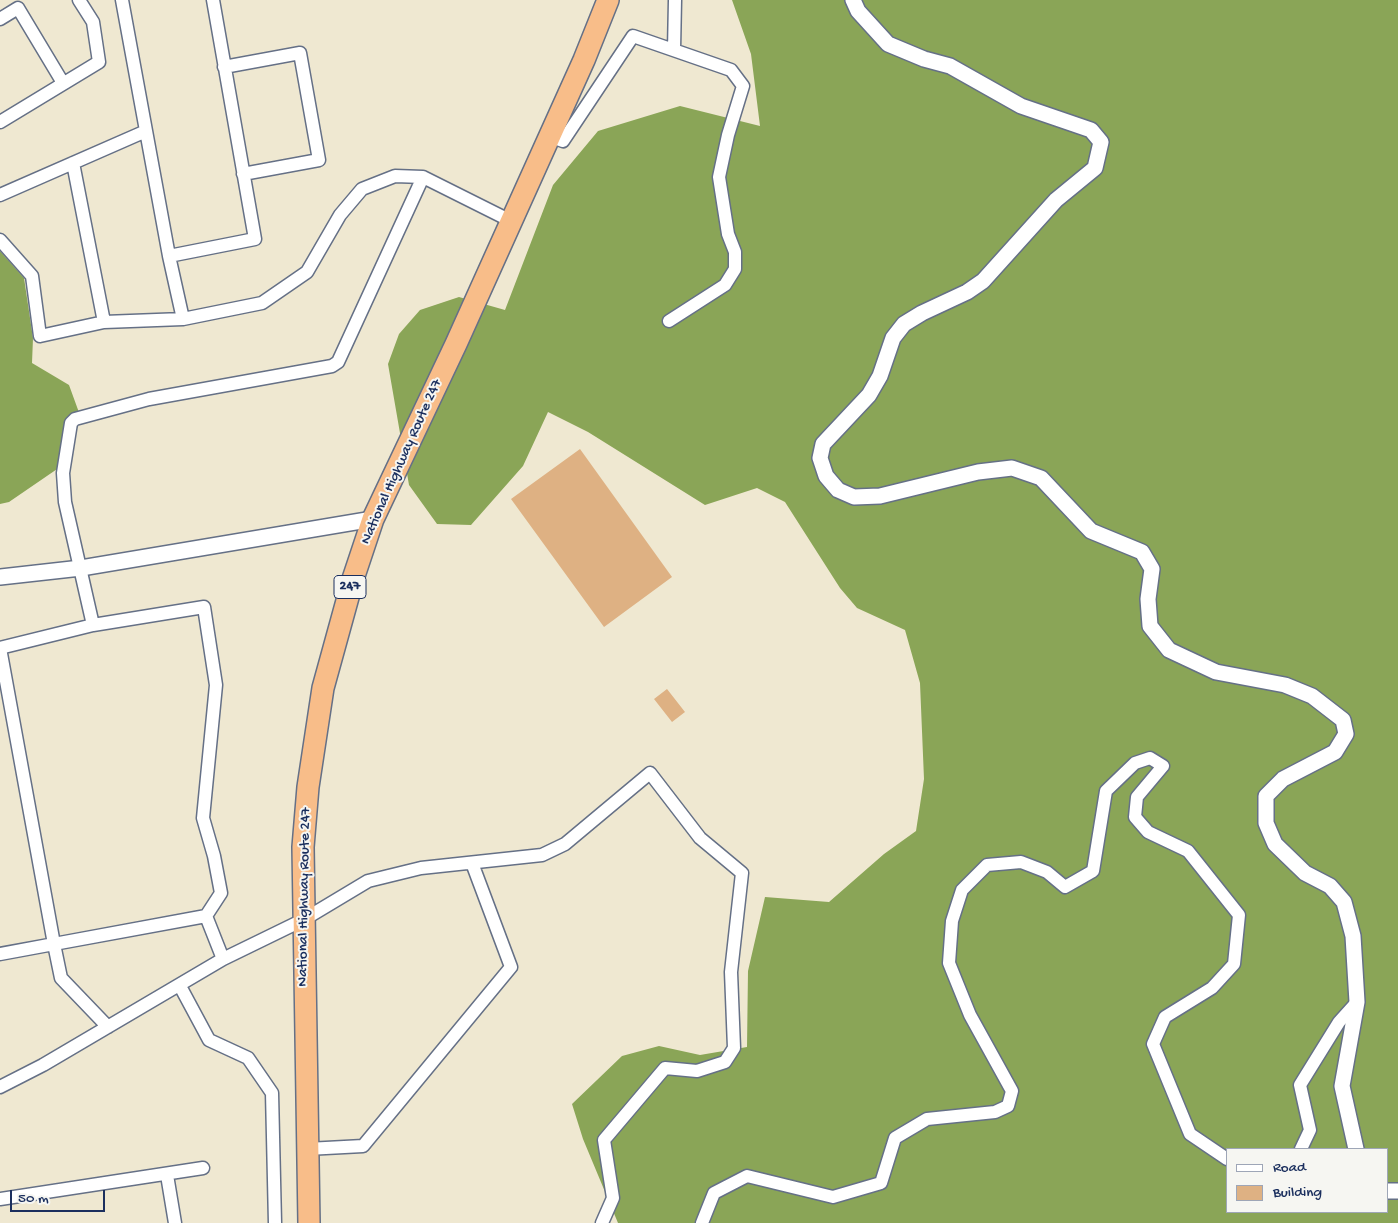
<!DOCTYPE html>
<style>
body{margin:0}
#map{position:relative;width:1398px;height:1223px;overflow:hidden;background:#efe8d1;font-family:"Gochi Hand",sans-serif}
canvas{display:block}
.legend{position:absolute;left:1226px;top:1148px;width:162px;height:65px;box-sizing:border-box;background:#f6f6f2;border:1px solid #9ea6b7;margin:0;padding:6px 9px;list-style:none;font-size:15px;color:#1b2f5e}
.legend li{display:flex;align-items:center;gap:10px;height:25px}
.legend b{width:25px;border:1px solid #9ea6b7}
.scale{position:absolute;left:10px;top:1190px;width:95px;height:22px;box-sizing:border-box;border:2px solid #1b2f5e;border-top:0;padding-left:6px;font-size:15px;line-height:18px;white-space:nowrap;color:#1b2f5e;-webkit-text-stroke:4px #f6f6f2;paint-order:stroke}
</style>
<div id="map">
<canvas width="1398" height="1223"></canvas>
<ul class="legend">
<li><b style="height:6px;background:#fff"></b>Road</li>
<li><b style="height:14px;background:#deb183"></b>Building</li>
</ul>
<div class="scale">50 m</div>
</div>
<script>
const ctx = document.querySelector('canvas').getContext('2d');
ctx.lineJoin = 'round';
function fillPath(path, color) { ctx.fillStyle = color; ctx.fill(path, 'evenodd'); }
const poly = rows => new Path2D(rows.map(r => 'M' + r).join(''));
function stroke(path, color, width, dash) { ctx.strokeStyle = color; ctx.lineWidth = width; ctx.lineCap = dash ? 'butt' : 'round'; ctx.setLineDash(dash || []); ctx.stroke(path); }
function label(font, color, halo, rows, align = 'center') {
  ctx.font = font + ' "Gochi Hand",sans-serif'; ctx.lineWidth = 4; ctx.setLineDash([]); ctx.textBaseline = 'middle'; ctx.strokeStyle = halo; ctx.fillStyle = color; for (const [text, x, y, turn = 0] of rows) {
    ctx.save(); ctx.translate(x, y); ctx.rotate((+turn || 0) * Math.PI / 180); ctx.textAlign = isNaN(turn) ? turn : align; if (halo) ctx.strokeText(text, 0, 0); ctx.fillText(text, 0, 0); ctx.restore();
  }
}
const forest = poly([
 [732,0,1398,0,1398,1223,618,1223,583,1139,572,1104,622,1056,659,1046,700,1055,747,1047,748,971,765,897,829,902,884,854,916,831,924,779,920,683,905,630,857,608,840,588,785,502,757,488,705,505,588,432,548,412,523,466,471,525,437,524,409,485,388,364,399,334,420,310,459,297,505,310,553,185,598,131,680,106,760,126,751,54],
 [1227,1149,1387,1149,1387,1212,1227,1212],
 [0,251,24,278,33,338,32,363,69,385,81,418,63,465,9,502,0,504]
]);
const building = poly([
 [580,449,672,577,604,627,511,499],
 [667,689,685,712,672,722,654,699]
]);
const minor = poly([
 [122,0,169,256,183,319],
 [0,19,18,8,63,83],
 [674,50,675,0],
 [224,67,300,53,319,160,243,174],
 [0,122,99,62,93,22,79,0],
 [549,136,563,141,633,36,731,70,743,86,728,135,719,177,728,234,735,252,735,269,725,285,669,321],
 [73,163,104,322],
 [0,195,146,131],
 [0,240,32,276,40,336,104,322,183,319,262,303,307,272,340,215,362,189,395,176,423,177,511,221],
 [169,256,255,239,213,0],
 [93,625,65,502,63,473,71,423,75,419,149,399,332,366,338,362,423,177],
 [206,916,223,959],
 [0,954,54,944,206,916,221,893,214,856,203,818,216,685,204,607,93,625,0,648,54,944,61,978,108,1027],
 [180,986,209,1040,248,1058,272,1093,275,1223],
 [0,1087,43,1065,223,959,303,920,368,881,421,868,542,855,565,844,650,773,700,838,742,873,731,972,734,1048,725,1062,697,1071,665,1068,604,1140,613,1198,602,1223],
 [307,1149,363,1146,511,967,472,863],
 [1301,1149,1310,1130,1300,1085,1339,1022,1357,1002],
 [167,1175,175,1223],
 [0,1199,203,1168],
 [702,1223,714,1193,747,1176,833,1197,881,1183,895,1138,927,1119,995,1112,1008,1106,1012,1091,970,1015,949,963,952,921,962,890,987,865,1021,862,1047,872,1065,887,1093,871,1106,791,1135,763,1150,758,1163,766,1137,797,1135,817,1148,832,1188,851,1239,915,1234,964,1212,988,1165,1017,1153,1044,1190,1134,1227,1159]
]);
const tertiary = poly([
 [853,0,858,11,888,44,924,59,950,66,1021,106,1091,130,1101,142,1095,168,1056,200,983,281,967,292,922,313,904,324,893,338,880,376,869,395,823,444,820,458,826,476,838,490,854,497,880,496,978,472,1012,468,1041,478,1091,531,1142,552,1152,569,1148,599,1150,626,1169,650,1216,672,1285,685,1312,696,1343,720,1346,734,1335,752,1283,779,1266,796,1266,823,1275,844,1305,873,1330,886,1344,902,1353,936,1357,1002,1342,1086,1356,1149],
 [0,577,81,568,373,519],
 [1387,1191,1398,1191]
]);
const trunk = poly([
 [309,1223,303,847,308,787,323,688,353,579,373,519,456,344,584,60,608,0]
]);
const shields = [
 [350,587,32]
];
const shieldNames = [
 ["247",350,587]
];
const streetNames = [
 ["National Highway Route 247",402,462,-66],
 ["National Highway Route 247",305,897,-89]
];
fillPath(forest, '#8aa557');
fillPath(building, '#deb183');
stroke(minor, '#657086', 15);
stroke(tertiary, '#657086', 18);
stroke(trunk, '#657086', 24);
stroke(minor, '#fff', 12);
stroke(tertiary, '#fff', 15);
stroke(trunk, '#f8bd89', 21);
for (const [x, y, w] of shields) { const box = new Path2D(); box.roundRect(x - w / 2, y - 11.5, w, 23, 4); ctx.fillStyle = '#f6f6f2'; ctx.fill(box); stroke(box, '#1b2f5e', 1); }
label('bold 14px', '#1b2f5e', null, shieldNames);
label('15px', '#1b2f5e', '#f6f6f2', streetNames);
</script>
